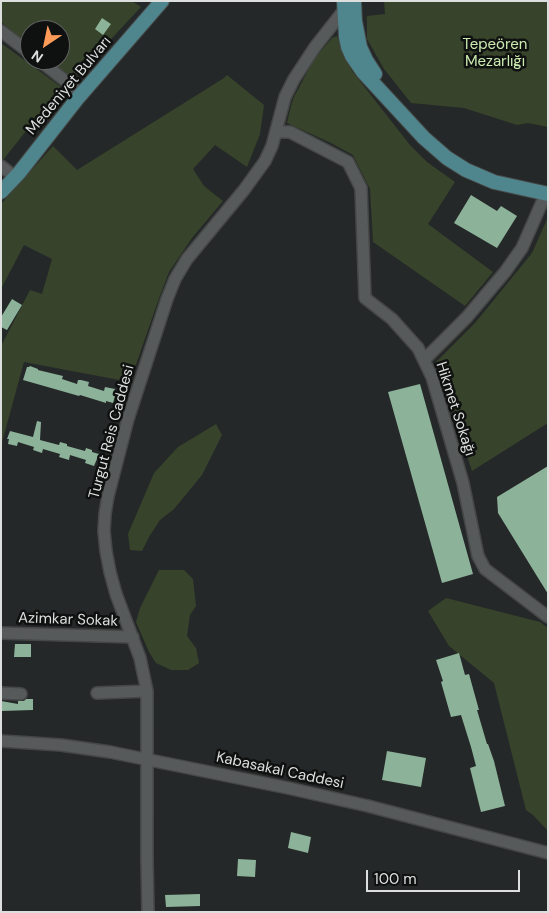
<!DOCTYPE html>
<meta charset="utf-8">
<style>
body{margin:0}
#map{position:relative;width:549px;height:913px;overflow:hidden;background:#252828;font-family:"DM Sans",sans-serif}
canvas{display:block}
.frame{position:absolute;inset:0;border:2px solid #dddfdf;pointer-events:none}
.north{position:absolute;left:20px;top:20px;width:50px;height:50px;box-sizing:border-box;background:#0f1110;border:1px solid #616363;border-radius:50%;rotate:214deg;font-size:14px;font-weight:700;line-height:20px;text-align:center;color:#dddfdf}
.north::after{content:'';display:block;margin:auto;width:18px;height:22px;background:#fe9b59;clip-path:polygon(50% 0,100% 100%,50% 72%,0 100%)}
.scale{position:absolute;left:366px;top:870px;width:154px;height:22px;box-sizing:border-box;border:2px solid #dddfdf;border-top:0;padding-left:6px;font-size:15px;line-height:18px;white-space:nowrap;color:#dddfdf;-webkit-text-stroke:4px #0f1110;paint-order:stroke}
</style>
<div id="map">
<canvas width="549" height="913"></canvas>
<div class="frame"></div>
<div class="north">N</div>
<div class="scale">100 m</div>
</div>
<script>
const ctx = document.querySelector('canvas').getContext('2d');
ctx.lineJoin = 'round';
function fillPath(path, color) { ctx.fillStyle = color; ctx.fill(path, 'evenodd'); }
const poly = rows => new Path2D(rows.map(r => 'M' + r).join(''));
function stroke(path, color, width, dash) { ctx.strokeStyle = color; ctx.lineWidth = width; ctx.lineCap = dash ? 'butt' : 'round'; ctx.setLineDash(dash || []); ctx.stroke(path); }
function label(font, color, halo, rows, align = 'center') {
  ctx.font = font + ' "DM Sans",sans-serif'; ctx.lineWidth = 5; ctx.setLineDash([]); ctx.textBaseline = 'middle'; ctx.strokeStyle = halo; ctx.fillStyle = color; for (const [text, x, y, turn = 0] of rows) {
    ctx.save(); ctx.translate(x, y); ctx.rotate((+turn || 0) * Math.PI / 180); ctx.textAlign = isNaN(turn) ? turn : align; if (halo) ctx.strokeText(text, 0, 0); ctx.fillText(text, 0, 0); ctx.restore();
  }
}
const green = poly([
 [3,1,132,1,141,7,72,81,47,60,60,60,60,30,30,30,30,46,1,22,1,4],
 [384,1,548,1,548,127,528,123,517,125,464,108,411,103,384,69,367,39,367,16,385,14],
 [337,36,352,71,410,145,427,162,455,182,428,224,493,272,465,306,373,242,370,189,353,155,331,143,287,123,289,114,293,99,314,59,332,38],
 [1,43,61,87,3,160,1,159],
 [227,75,264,105,260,134,247,167,215,145,193,169,204,186,223,201,192,238,169,272,158,301,130,382,24,362,1,446,1,346,30,290,42,294,52,259,24,245,1,289,1,204,53,146,77,170,224,78],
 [548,217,548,423,472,471,436,362,475,323,532,253],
 [216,424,222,435,202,475,174,509,160,520,149,537,142,551,130,550,128,534,154,473,178,447],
 [159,570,184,570,193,579,196,606,190,615,187,636,196,648,199,663,188,670,171,670,156,663,149,652,136,622,140,608],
 [446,598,540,622,548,628,548,831,533,815,526,810,494,683,449,646,428,611]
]);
const building = poly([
 [102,18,111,24,103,35,95,29],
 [471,195,497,211,501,206,517,216,497,248,454,223],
 [12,299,22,305,7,330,1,327,1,317],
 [30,366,38,369,38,370,63,376,62,379,77,384,78,380,81,380,89,382,88,386,104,391,105,387,115,389,114,393,116,393,113,403,106,401,106,403,80,395,79,396,23,380,27,367,29,367],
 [420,384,473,574,442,583,388,392],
 [37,421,41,422,40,440,59,445,60,442,67,444,67,446,85,451,86,448,92,450,92,452,99,454,94,466,85,463,86,460,70,455,69,460,59,457,60,454,43,449,42,453,33,450,34,447,18,442,17,446,8,444,9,439,7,439,10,431,33,437],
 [548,466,548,594,498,513,497,497],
 [15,644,31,644,31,657,14,657],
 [459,653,465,675,469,674,479,710,477,710,487,744,488,744,494,761,505,806,481,812,470,768,476,766,471,747,461,715,451,717,441,682,443,681,436,660],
 [26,699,33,699,33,710,1,711,1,701,18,704,18,701,24,701],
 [387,751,426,758,421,787,382,780],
 [291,832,311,837,308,853,288,848],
 [238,859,256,860,255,877,237,876],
 [200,894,200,906,166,907,165,895]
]);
const minor = poly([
 [1,31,30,53],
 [39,60,82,94],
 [276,132,290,132,348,162,361,188,365,298,392,319,418,348,432,377,463,483,478,556,485,569,548,617],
 [1,166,15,177],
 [424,360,467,317,505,272,522,248,546,193],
 [1,633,133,637],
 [1,693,21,694],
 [97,693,147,691],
 [1,741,61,745,110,752,288,788,368,806,548,853],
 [148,912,147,861,147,691,140,658,116,594,110,572,106,551,104,531,105,514,108,496,128,419,167,299,175,279,187,259,244,190,265,161,272,146,285,97,294,79,315,47,344,10]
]);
const major = poly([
 [344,1,346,37,348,47,352,56,363,72,424,138,447,158,466,170,494,182,548,194],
 [354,1,355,21,360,47,366,60,375,74],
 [1,192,19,173,77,99,162,1]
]);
const parkNames = [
 ["Tepeören",495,45],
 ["Mezarlığı",495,62]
];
const streetNames = [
 ["Medeniyet Bulvarı",69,86,-50],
 ["Hikmet Sokağı",455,409,72],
 ["Turgut Reis Caddesi",112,432,-75],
 ["Azimkar Sokak",68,620,2],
 ["Kabasakal Caddesi",280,771,12]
];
fillPath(green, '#37432b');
fillPath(building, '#8cb299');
stroke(minor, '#454746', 14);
stroke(major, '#454746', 16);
stroke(minor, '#575a5a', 11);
stroke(major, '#4f868d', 14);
label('15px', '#ccebb0', '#0f1110', parkNames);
label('15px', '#dddfdf', '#0f1110', streetNames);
</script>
